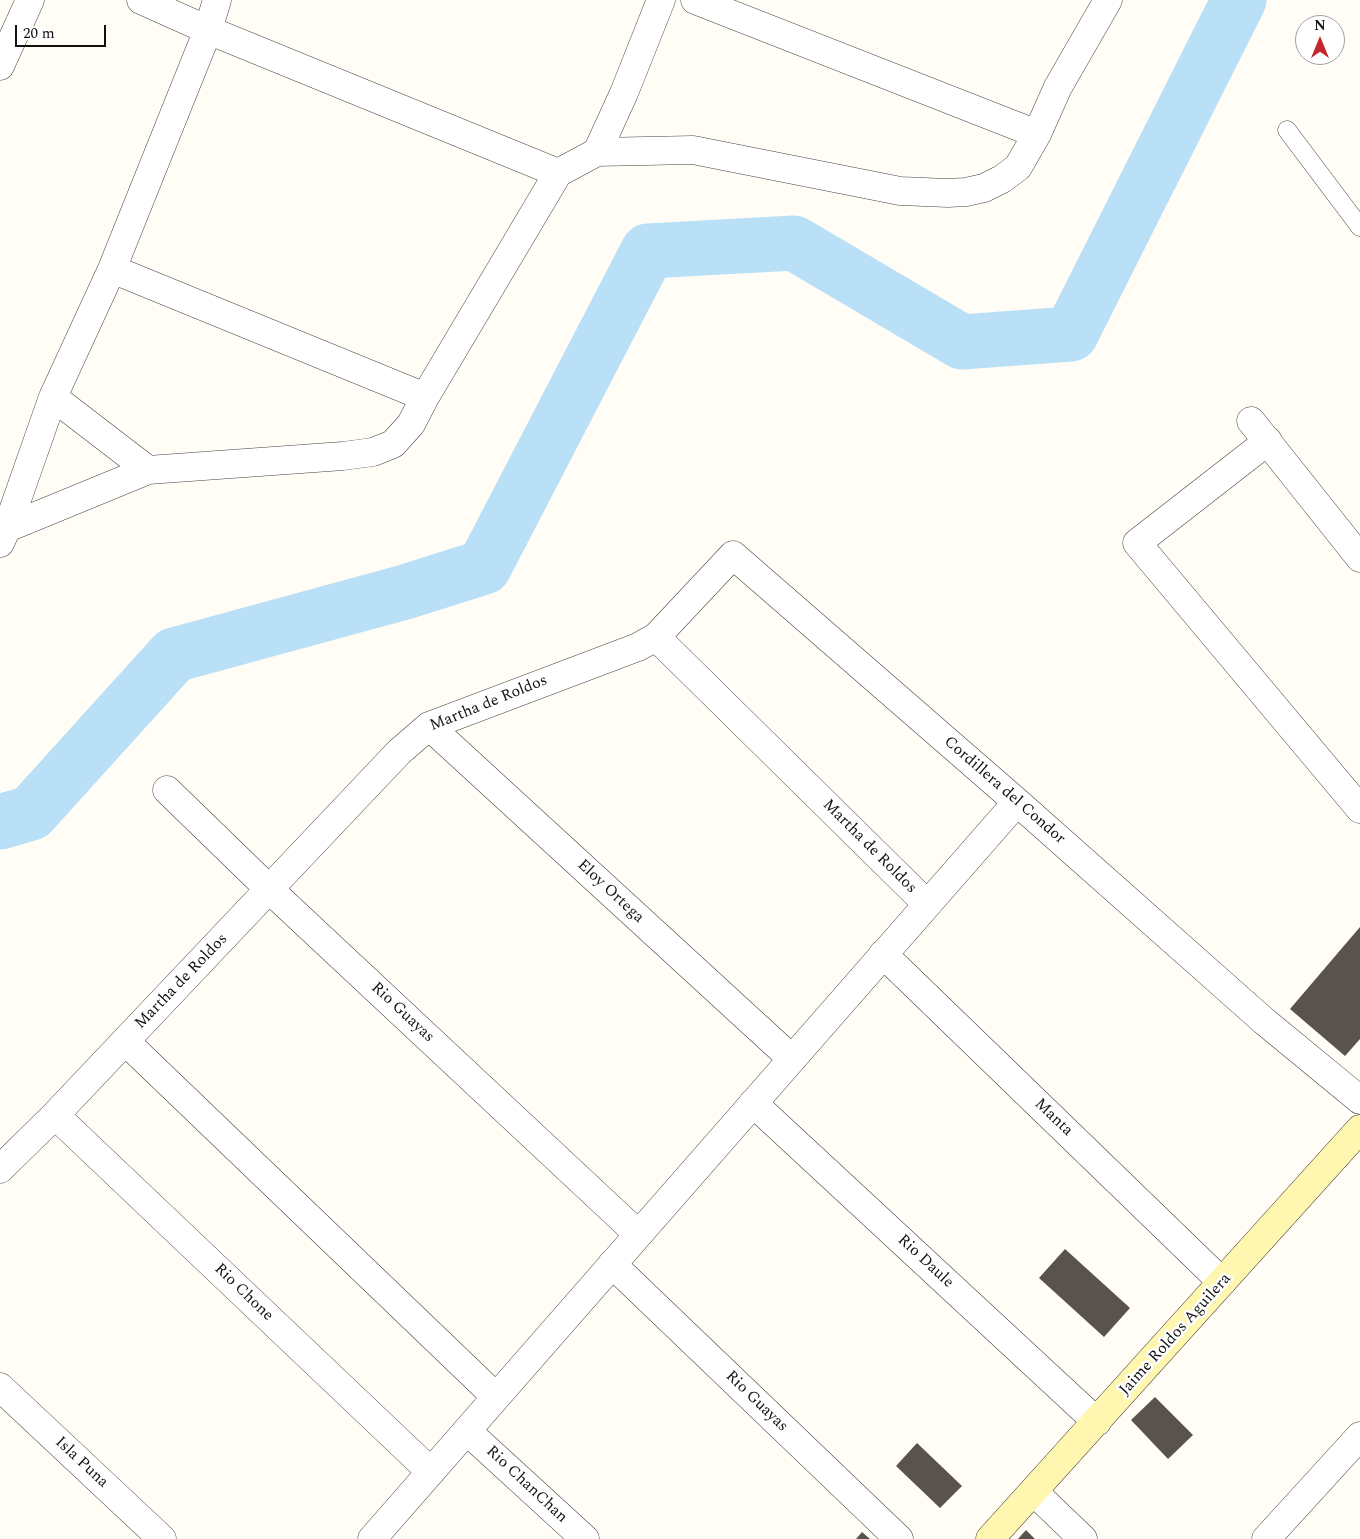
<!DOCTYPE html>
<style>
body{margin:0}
#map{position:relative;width:1360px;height:1539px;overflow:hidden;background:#fffdf5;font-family:Spectral,serif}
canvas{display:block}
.north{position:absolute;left:1295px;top:15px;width:50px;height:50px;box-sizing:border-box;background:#fff;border:1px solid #a0a0a0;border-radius:50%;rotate:0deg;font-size:14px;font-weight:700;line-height:20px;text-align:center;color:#111}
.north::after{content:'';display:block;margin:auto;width:18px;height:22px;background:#c4262e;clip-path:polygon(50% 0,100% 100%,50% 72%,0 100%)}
.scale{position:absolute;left:15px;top:25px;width:91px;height:22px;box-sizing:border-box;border:2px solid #111;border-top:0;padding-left:6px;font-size:15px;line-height:18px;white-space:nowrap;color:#111;-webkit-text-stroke:4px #fff;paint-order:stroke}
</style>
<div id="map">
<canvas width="1360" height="1539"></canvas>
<div class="north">N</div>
<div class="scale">20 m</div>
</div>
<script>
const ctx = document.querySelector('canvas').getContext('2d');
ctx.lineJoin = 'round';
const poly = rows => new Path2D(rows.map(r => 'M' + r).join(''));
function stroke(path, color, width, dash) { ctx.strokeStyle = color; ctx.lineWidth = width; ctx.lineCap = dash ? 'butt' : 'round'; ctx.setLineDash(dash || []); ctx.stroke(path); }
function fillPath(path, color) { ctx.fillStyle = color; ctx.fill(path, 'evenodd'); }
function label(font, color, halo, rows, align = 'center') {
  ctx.font = font + ' Spectral,serif'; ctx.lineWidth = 5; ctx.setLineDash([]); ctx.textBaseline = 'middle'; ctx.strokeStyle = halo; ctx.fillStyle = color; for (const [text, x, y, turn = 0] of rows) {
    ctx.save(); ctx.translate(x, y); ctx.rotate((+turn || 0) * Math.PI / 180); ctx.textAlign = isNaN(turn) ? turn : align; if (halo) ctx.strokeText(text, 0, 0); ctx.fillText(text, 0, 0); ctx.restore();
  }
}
const river = poly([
 [0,822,31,813,174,655,405,592,484,567,648,251,794,243,962,342,1071,334,1239,0]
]);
const building = poly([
 [1360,927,1360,1039,1345,1056,1290,1009],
 [1065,1249,1130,1308,1104,1337,1039,1278],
 [1155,1397,1193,1435,1168,1459,1131,1420],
 [917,1443,962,1486,940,1508,896,1466],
 [1026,1530,1035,1539,1018,1539],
 [862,1532,870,1539,856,1539]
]);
const lane = poly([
 [1287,130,1360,227]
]);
const street = poly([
 [141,0,208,30,558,173],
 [695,0,1037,134],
 [0,66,30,0],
 [597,152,693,150,900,191,948,193,966,192,984,188,1002,179,1018,167,1037,134,1058,87,1108,0],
 [112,269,425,397],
 [53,397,148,470],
 [1251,421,1360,558],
 [1268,441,1137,543,1360,809],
 [7,528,53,397,112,269,208,30,217,0],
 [0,543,7,528,148,470,343,456,373,452,393,444,411,424,425,397,558,173,597,152,624,93,661,0],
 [656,637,733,555,1017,802,1264,1021,1360,1100],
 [429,726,792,1059],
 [167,790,270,890,638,1234],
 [883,954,1222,1282],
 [125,1041,496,1397],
 [753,1103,1097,1422],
 [55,1115,431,1472],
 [0,1169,55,1115,399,752,429,726,638,647,656,637,927,904],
 [612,1264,899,1539],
 [0,1387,162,1539],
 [467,1431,585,1539],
 [1034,1492,1083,1539],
 [372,1539,1017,802],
 [1266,1539,1360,1436]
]);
const secondary = poly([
 [990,1539,1360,1129]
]);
const streetNames = [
 ["Martha de Roldos",489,704,-22],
 ["Cordillera del Condor",1004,791,41],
 ["Martha de Roldos",869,847,45],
 ["Eloy Ortega",610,892,43],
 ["Martha de Roldos",182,982,-46],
 ["Rio Guayas",402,1013,43],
 ["Manta",1053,1118,44],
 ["Rio Daule",925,1262,43],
 ["Rio Chone",243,1293,44],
 ["Jaime Roldos Aguilera",1176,1335,-48],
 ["Rio Guayas",756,1402,44],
 ["Isla Puna",81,1463,43],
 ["Rio ChanChan",526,1485,43]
];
stroke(river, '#b9e0f7', 55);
fillPath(building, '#5a524d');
stroke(lane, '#444', 19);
stroke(street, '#444', 29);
stroke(secondary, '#333', 29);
stroke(lane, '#fff', 18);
stroke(street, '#fff', 28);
stroke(secondary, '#fff6b0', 28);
label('16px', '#111', '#fff', streetNames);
</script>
